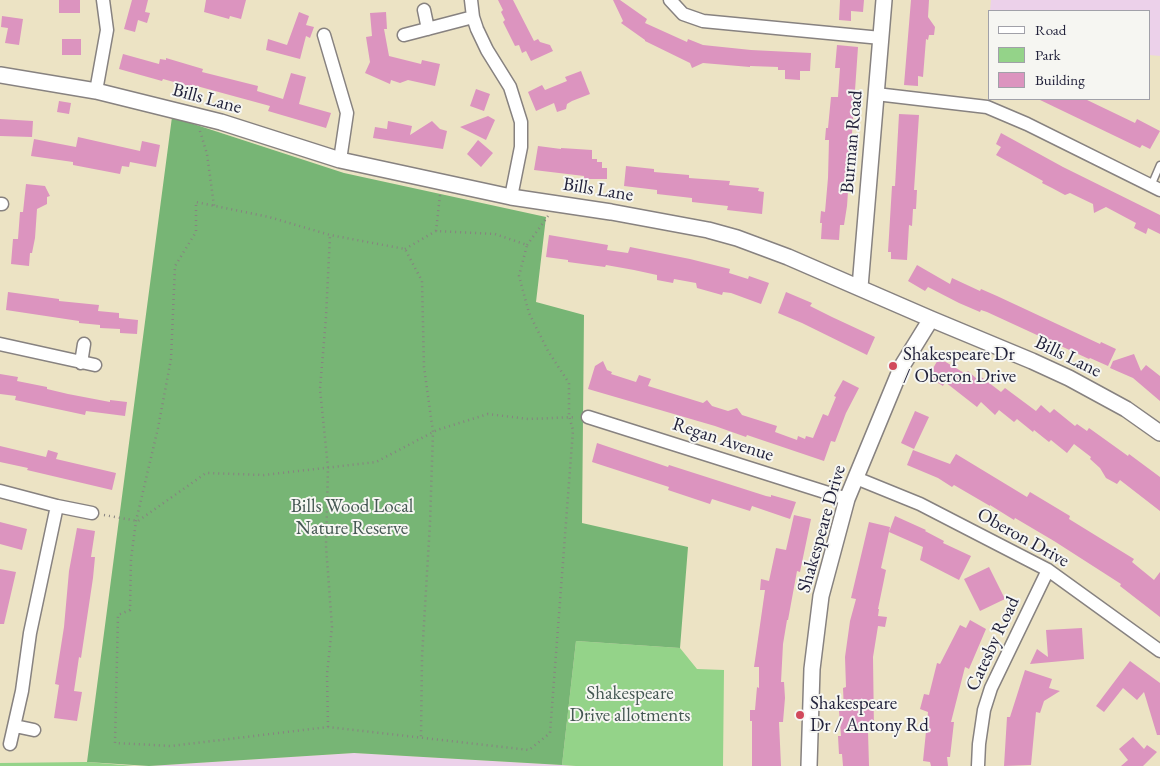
<!DOCTYPE html>
<style>
body{margin:0}
#map{position:relative;width:1160px;height:766px;overflow:hidden;background:#ece3c4;font-family:"EB Garamond",serif}
canvas{display:block}
.legend{position:absolute;left:988px;top:10px;width:162px;height:90px;box-sizing:border-box;background:#f6f6f2;border:1px solid #a1a1a9;margin:0;padding:6px 9px;list-style:none;font-size:15px;color:#22223b}
.legend li{display:flex;align-items:center;gap:10px;height:25px}
.legend b{width:25px;border:1px solid #a1a1a9}
</style>
<div id="map">
<canvas width="1160" height="766"></canvas>
<ul class="legend">
<li><b style="height:6px;background:#fff"></b>Road</li>
<li><b style="height:14px;background:#94d389"></b>Park</li>
<li><b style="height:14px;background:#dc94bf"></b>Building</li>
</ul>
</div>
<script>
const ctx = document.querySelector('canvas').getContext('2d');
ctx.lineJoin = 'round';
function fillPath(path, color) { ctx.fillStyle = color; ctx.fill(path, 'evenodd'); }
const poly = rows => new Path2D(rows.map(r => 'M' + r).join(''));
function stroke(path, color, width, dash) { ctx.strokeStyle = color; ctx.lineWidth = width; ctx.lineCap = dash ? 'butt' : 'round'; ctx.setLineDash(dash || []); ctx.stroke(path); }
function label(font, color, halo, rows, align = 'center') {
  ctx.font = font + ' "EB Garamond",serif'; ctx.lineWidth = 4; ctx.setLineDash([]); ctx.textBaseline = 'middle'; ctx.strokeStyle = halo; ctx.fillStyle = color; for (const [text, x, y, turn = 0] of rows) {
    ctx.save(); ctx.translate(x, y); ctx.rotate((+turn || 0) * Math.PI / 180); ctx.textAlign = isNaN(turn) ? turn : align; if (halo) ctx.strokeText(text, 0, 0); ctx.fillText(text, 0, 0); ctx.restore();
  }
}
const built = poly([
 [991,0,1160,0,1160,56,1149,55,1149,11,990,11],
 [354,753,562,765,576,766,149,766]
]);
const green = poly([
 [576,641,680,648,697,669,724,670,723,766,576,766,562,765],
 [87,762,135,766,0,766,0,763]
]);
const forest = poly([
 [172,117,344,173,546,217,536,302,584,315,582,523,688,547,680,648,576,641,562,765,354,753,149,766,87,762]
]);
const building = poly([
 [59,0,80,0,80,13,59,13],
 [132,0,148,0,145,12,150,13,147,23,138,20,135,32,124,29],
 [206,0,246,0,241,19,230,16,229,19,204,12],
 [498,0,513,0,534,41,538,39,540,42,550,45,553,51,531,61,526,51,522,53,519,45,515,46,503,22,505,20,501,12,503,10],
 [613,0,620,0,647,19,645,23,687,42,688,39,703,45,751,50,811,53,810,71,800,71,800,80,785,79,785,70,778,70,778,67,750,66,750,67,703,63,692,68,690,63,645,41,645,40,621,23,623,21],
 [840,0,864,0,863,12,851,11,851,21,839,20],
 [911,0,929,0,928,17,935,27,934,35,929,35,928,40,926,39,923,77,918,76,918,86,904,85],
 [299,12,309,16,306,25,314,27,310,38,306,36,300,59,266,50,268,39,287,45],
 [386,12,387,29,384,29,389,56,421,64,422,60,440,64,435,86,408,80,400,83,391,80,390,84,365,73,370,62,366,37,372,36,370,13],
 [2,16,23,19,19,45,5,43,8,28,1,27],
 [62,39,81,39,81,55,62,55],
 [837,45,858,47,847,206,844,225,840,225,839,240,821,239,822,223,820,223,821,211,825,212,828,178,829,140,825,140,826,128,828,128,831,97,838,97,840,68,835,68],
 [123,54,159,64,160,59,166,60,166,58,203,69,202,72,258,86,257,91,283,99,291,73,306,77,299,104,331,113,326,128,268,111,270,106,193,85,192,87,163,79,162,81,119,69],
 [581,71,590,94,572,101,567,104,566,109,557,112,554,103,536,111,528,92,542,85,545,90,567,81,565,77],
 [476,89,490,94,484,111,470,106],
 [1038,99,1085,99,1135,123,1137,119,1160,131,1150,149,1142,145,1140,148],
 [59,101,71,103,69,114,57,112],
 [899,114,919,115,914,190,917,190,916,209,913,209,912,226,909,225,907,260,891,259,891,252,888,252,892,186,895,186],
 [488,116,495,120,486,140,460,127],
 [0,119,33,121,32,137,0,136],
 [388,121,412,126,410,135,432,121,440,129,447,131,443,149,373,138,375,127,387,129],
 [1001,133,1063,167,1160,215,1160,234,1148,228,1146,234,1134,228,1136,223,1106,207,1094,213,1093,204,1070,193,1065,195,1052,188,1042,183,1043,181,996,155,1001,147,996,144],
 [78,137,140,151,142,141,160,145,156,167,130,162,129,167,122,166,120,174,73,165,73,162,31,156,34,139,76,147],
 [478,140,493,153,481,167,467,154],
 [538,146,561,149,561,148,592,150,592,159,597,159,597,162,602,162,602,168,607,168,607,179,584,179,584,176,534,170],
 [626,166,654,169,654,172,689,175,689,178,730,181,729,185,759,188,758,191,764,192,762,214,727,210,728,206,692,202,692,198,657,194,657,190,624,186],
 [26,184,45,186,50,196,47,197,47,204,37,209,35,238,32,253,30,253,29,266,11,264,13,239,18,239,20,212,23,212],
 [549,235,608,245,607,250,628,253,630,247,690,259,730,269,729,273,748,279,749,276,769,283,761,304,731,293,723,292,722,295,697,288,696,283,674,279,673,283,657,280,657,275,634,270,606,265,605,267,568,262,568,260,546,257],
 [917,265,950,284,952,278,980,291,981,289,997,296,1100,344,1101,342,1116,349,1108,366,1090,358,1089,359,987,312,981,310,980,312,959,303,928,287,925,291,908,281],
 [8,292,59,299,59,301,99,305,98,311,119,313,119,318,138,320,137,334,120,333,120,329,100,328,100,325,79,323,79,321,6,310],
 [786,292,812,303,810,306,832,317,875,337,867,355,802,323,778,313],
 [1134,354,1141,371,1146,365,1160,376,1160,401,1133,378,1110,368,1113,361],
 [939,358,966,374,968,371,977,379,980,376,1001,392,1005,388,1036,411,1041,405,1050,413,1054,409,1075,426,1077,424,1087,431,1089,428,1128,456,1129,454,1160,477,1160,511,1120,480,1117,484,1106,478,1100,468,1090,459,1091,457,1074,444,1067,453,1051,440,1049,442,1034,430,1033,432,1017,419,1014,422,999,410,995,415,981,402,977,407,945,382,943,386,928,377],
 [603,361,607,370,612,372,611,374,636,382,639,375,651,379,648,386,703,403,707,400,712,406,728,411,737,408,742,415,777,426,775,432,797,440,798,436,805,439,806,436,813,438,823,414,828,416,836,397,834,396,843,380,859,388,846,413,835,442,831,441,824,461,747,435,746,437,715,426,588,389,595,366],
 [0,374,18,377,17,381,47,387,47,389,68,394,110,402,110,400,127,402,125,416,86,411,85,415,15,400,16,396,0,394],
 [915,411,929,417,914,449,901,443],
 [597,443,668,467,669,465,766,496,771,497,771,495,796,502,790,519,752,506,750,511,712,499,710,504,668,490,669,487,592,462],
 [0,446,46,457,48,450,58,453,56,459,116,473,112,490,27,470,28,468,0,462],
 [913,450,950,464,956,454,1027,497,1030,492,1070,516,1069,519,1134,559,1132,562,1154,580,1160,572,1160,617,1120,586,1121,584,1054,541,1015,518,1014,520,990,505,990,506,954,485,952,487,938,478,907,465],
 [794,515,811,519,800,572,797,571,788,620,787,620,783,644,781,682,784,682,785,698,783,722,779,722,781,766,752,766,752,721,750,721,750,710,755,710,757,687,759,688,759,667,754,667,765,590,760,590,761,579,769,581,776,548,786,550],
 [895,516,926,530,925,531,944,541,943,543,971,556,959,580,920,560,923,547,889,532,881,568,886,570,878,609,879,609,878,616,887,617,885,627,878,626,873,657,874,731,868,731,869,766,843,766,842,754,839,754,838,736,841,736,839,711,844,711,843,688,846,687,845,657,850,621,856,599,851,598,869,522,890,527,889,532],
 [0,522,27,529,22,550,0,544],
 [77,528,95,531,91,557,95,557,93,578,81,658,79,657,74,691,82,692,77,721,54,718,59,685,55,684,64,627,69,571],
 [989,567,1005,599,980,611,964,579],
 [0,569,16,572,4,624,0,624],
 [970,620,986,629,969,669,965,667,951,722,954,722,950,757,947,757,948,766,931,766,930,762,923,761,928,712,920,709,924,694,929,695,937,663,940,664,960,625,966,628],
 [1082,628,1084,659,1030,664,1037,649,1048,657,1046,630],
 [1130,661,1160,683,1160,735,1157,735,1144,692,1137,700,1123,688,1104,712,1096,706],
 [1025,670,1052,679,1049,688,1060,691,1044,701,1040,713,1036,712,1031,765,1004,766,1007,717,1010,717],
 [1133,737,1144,749,1147,745,1157,752,1143,766,1121,766,1128,760,1119,749]
]);
const path = poly([
 [200,131,207,154,214,206],
 [436,231,440,195],
 [527,245,548,216],
 [405,249,436,231,495,234,527,245,519,276,529,313,548,351,569,383,569,416,573,430,550,733,529,750,328,727,171,746,115,743,118,615,130,610,131,559,136,521,158,428,171,359,175,266,196,232,196,202,269,217,330,235,405,249,422,281,424,367,433,432,430,523,422,657,421,737],
 [104,515,138,521,206,473,264,475,376,462,437,430,488,414,528,419,576,417],
 [328,727,327,674,332,627,326,546,328,468,320,389,326,317,330,235]
]);
const service = poly([
 [1151,186,1160,165]
]);
const minor = poly([
 [471,0,473,17,477,29,487,50,510,87,521,122,521,147,511,197],
 [670,0,683,14,703,21,881,38],
 [424,10,428,29],
 [324,35,347,113,340,160],
 [404,35,473,17],
 [96,91,107,30,103,0],
 [876,94,987,107,1027,124,1160,190],
 [0,204,2,204],
 [0,344,95,365],
 [81,363,84,344],
 [588,417,847,499],
 [856,478,920,504,1048,570,1160,651],
 [0,491,57,506,30,633,22,691,10,744],
 [57,506,92,513],
 [15,726,34,730],
 [978,766,979,744,984,710,991,688,1048,570]
]);
const tertiary = poly([
 [0,75,96,91,221,122,340,160,511,197,611,212,708,230,737,238,788,257,931,319,1032,361,1069,378,1126,409,1160,433],
 [860,287,884,0],
 [809,766,812,669,821,596,847,499,902,366,931,319]
]);
const markers = [
 [893,366,5,"#d1495b"],
 [800,715,5,"#d1495b"]
];
const streetNames = [
 ["Bills Lane",207,99,15],
 ["Burman Road",852,142,-85],
 ["Bills Lane",598,190,9],
 ["Bills Lane",1068,357,26],
 ["Regan Avenue",723,440,18],
 ["Shakespeare Drive",822,529,-74],
 ["Oberon Drive",1023,538,29],
 ["Catesby Road",993,644,-65]
];
const poiNames = [
 ["Shakespeare Dr",903,355],
 ["/ Oberon Drive",903,377],
 ["Shakespeare",810,704],
 ["Dr / Antony Rd",810,726]
];
const parkNames = [
 ["Bills Wood Local",352,507],
 ["Nature Reserve",352,529],
 ["Shakespeare",630,694],
 ["Drive allotments",630,716]
];
fillPath(built, '#ecd1ea');
fillPath(green, '#94d389');
fillPath(forest, '#77b575');
fillPath(building, '#dc94bf');
stroke(service, '#878280', 9);
stroke(minor, '#878280', 15);
stroke(tertiary, '#878280', 18);
stroke(path, '#878280', 2.5, [1, 4]);
stroke(service, '#fff', 6);
stroke(minor, '#fff', 12);
stroke(tertiary, '#fff', 15);
for (const [x, y, r, color] of markers) { const dot = new Path2D(); dot.arc(x, y, r, 0, 2 * Math.PI); ctx.fillStyle = color; ctx.fill(dot); stroke(dot, '#f6f6f2', 2); }
label('19px', '#22223b', '#f6f6f2', streetNames);
label('19px', '#22223b', '#f6f6f2', poiNames, 'left');
label('19px', '#445752', '#f6f6f2', parkNames);
</script>
